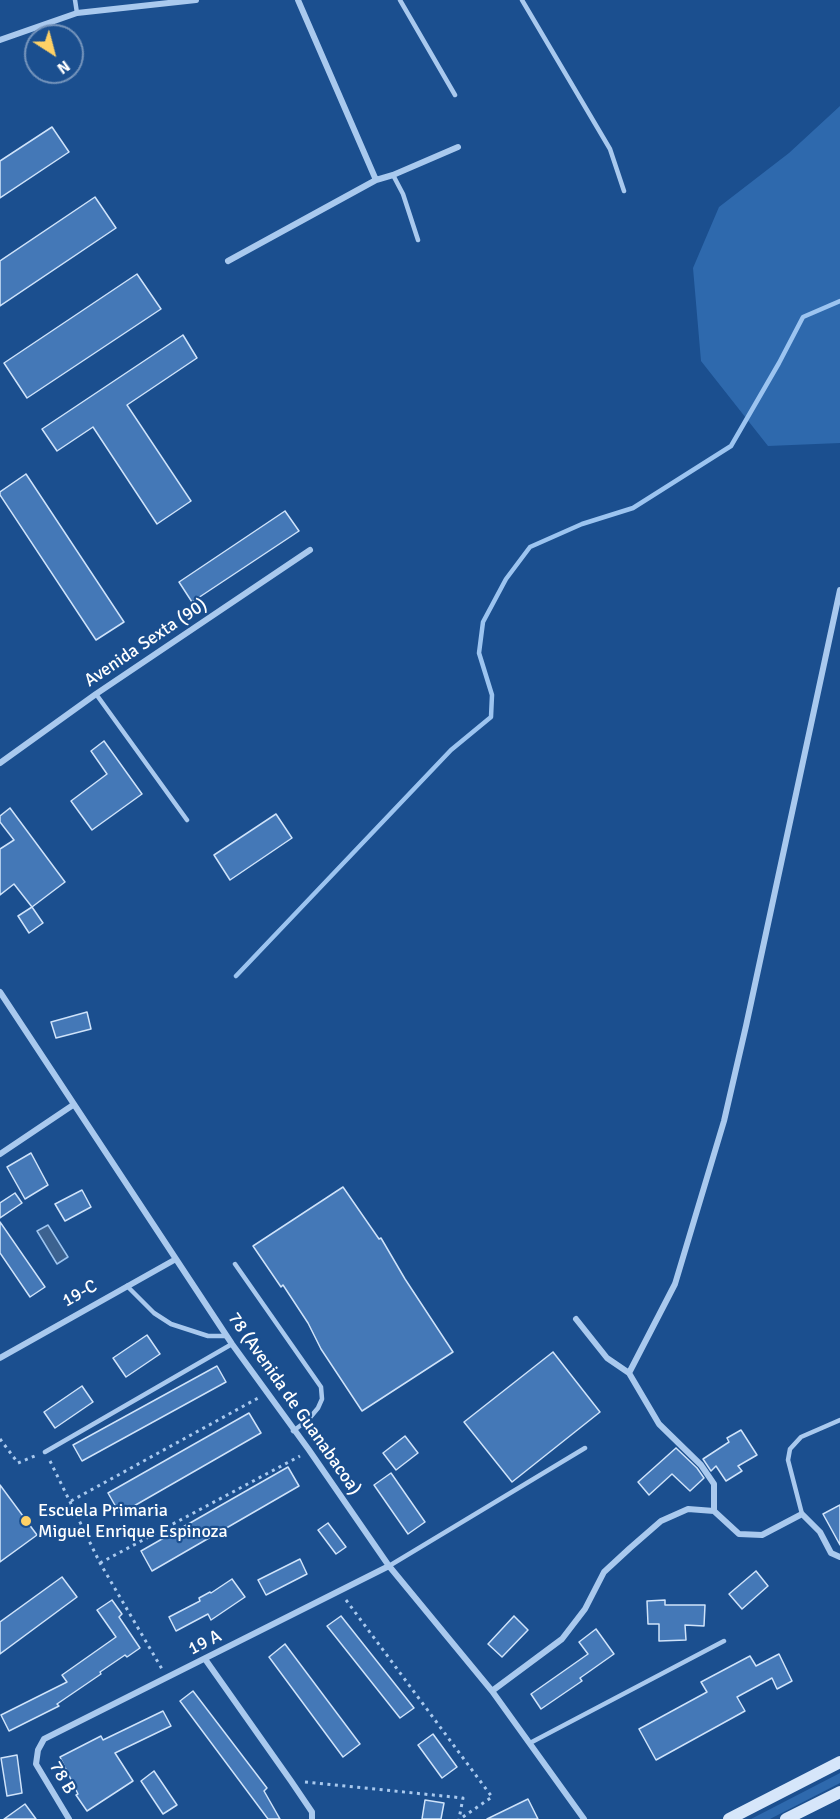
<!DOCTYPE html>
<style>
body{margin:0}
#map{position:relative;width:840px;height:1819px;overflow:hidden;background:#1b4f8f;font-family:Signika,sans-serif}
canvas{display:block}
.north{position:absolute;left:24px;top:24px;width:60px;height:60px;box-sizing:border-box;background:#1b4f8f;border:2px solid #7695bc;border-radius:50%;rotate:144deg;font-size:16px;font-weight:700;line-height:24px;text-align:center;color:#fff}
.north::after{content:'';display:block;margin:auto;width:21px;height:27px;background:#ffd166;clip-path:polygon(50% 0,100% 100%,50% 72%,0 100%)}
</style>
<div id="map">
<canvas width="840" height="1819"></canvas>
<div class="north">N</div>
</div>
<script>
const ctx = document.querySelector('canvas').getContext('2d');
ctx.lineJoin = 'round';
function fillPath(path, color) { ctx.fillStyle = color; ctx.fill(path, 'evenodd'); }
const poly = rows => new Path2D(rows.map(r => 'M' + r).join(''));
function stroke(path, color, width, dash) { ctx.strokeStyle = color; ctx.lineWidth = width; ctx.lineCap = dash ? 'butt' : 'round'; ctx.setLineDash(dash || []); ctx.stroke(path); }
function label(font, color, halo, rows, align = 'center') {
  ctx.font = font + ' Signika,sans-serif'; ctx.lineWidth = 4.5; ctx.setLineDash([]); ctx.textBaseline = 'middle'; ctx.strokeStyle = halo; ctx.fillStyle = color; for (const [text, x, y, turn = 0] of rows) {
    ctx.save(); ctx.translate(x, y); ctx.rotate((+turn || 0) * Math.PI / 180); ctx.textAlign = isNaN(turn) ? turn : align; if (halo) ctx.strokeText(text, 0, 0); ctx.fillText(text, 0, 0); ctx.restore();
  }
}
const green = poly([
 [840,106,840,443,768,446,701,361,693,268,719,207,789,153],
 [840,1773,840,1783,770,1819,751,1819]
]);
const water = poly([
 [48,1225,68,1257,57,1264,37,1231,48,1225]
]);
const stream = poly([
 [236,976,451,750,491,717,492,695,479,653,483,622,506,579,530,547,582,524,633,508,731,446,779,363,803,317,840,301]
]);
const building = poly([
 [52,127,69,152,0,198,0,161,52,127],
 [95,197,116,228,0,306,0,261,95,197],
 [137,274,161,309,27,398,4,363,137,274],
 [183,335,197,358,127,405,191,501,157,524,93,427,57,451,42,429,183,335],
 [26,474,124,622,96,640,0,495,0,492,26,474],
 [285,511,299,531,192,602,179,582,285,511],
 [104,741,142,794,92,830,71,801,107,774,91,751,104,741],
 [10,808,65,882,32,907,14,884,0,895,0,849,14,840,0,822,0,816,10,808],
 [276,814,292,838,230,880,214,855,276,814],
 [32,907,43,923,29,933,18,916,32,907],
 [87,1012,91,1029,56,1038,51,1022,87,1012],
 [31,1153,48,1185,25,1199,7,1167,31,1153],
 [343,1187,379,1239,381,1238,405,1279,453,1352,362,1411,321,1349,308,1323,283,1285,281,1287,253,1246,343,1187],
 [82,1190,91,1207,65,1221,55,1204,82,1190],
 [15,1193,22,1203,0,1218,0,1203,15,1193],
 [0,1222,45,1287,30,1297,0,1253,0,1222],
 [147,1335,160,1354,126,1377,113,1358,147,1335],
 [553,1352,600,1412,512,1482,464,1422,553,1352],
 [217,1366,226,1382,82,1461,73,1445,217,1366],
 [82,1386,93,1402,55,1428,44,1412,82,1386],
 [249,1413,261,1433,120,1514,108,1493,249,1413],
 [741,1430,757,1455,738,1466,742,1471,726,1481,716,1466,711,1471,703,1459,729,1442,727,1438,741,1430],
 [405,1436,418,1453,396,1470,383,1453,405,1436],
 [676,1448,697,1468,704,1478,690,1491,672,1474,649,1495,638,1482,676,1448],
 [288,1467,299,1486,152,1571,141,1551,288,1467],
 [391,1473,425,1522,408,1534,374,1485,391,1473],
 [0,1485,37,1535,0,1562,0,1485],
 [840,1505,840,1545,823,1514,840,1505],
 [328,1523,346,1547,336,1554,318,1530,328,1523],
 [300,1559,307,1574,266,1595,258,1580,300,1559],
 [756,1571,768,1586,742,1609,729,1594,756,1571],
 [62,1577,77,1597,0,1654,0,1622,62,1577],
 [232,1579,245,1597,211,1620,208,1614,176,1631,169,1617,200,1601,199,1598,210,1592,211,1593,232,1579],
 [112,1600,122,1614,119,1617,140,1648,127,1657,125,1655,100,1672,101,1674,57,1704,59,1706,9,1731,1,1715,67,1682,62,1675,116,1637,97,1610,112,1600],
 [665,1600,665,1605,705,1605,704,1626,685,1625,686,1640,659,1641,659,1624,648,1624,647,1601,665,1600],
 [341,1616,414,1708,400,1718,327,1626,341,1616],
 [514,1616,528,1630,502,1657,488,1644,514,1616],
 [596,1629,614,1654,580,1678,582,1681,541,1709,531,1694,588,1654,579,1642,596,1629],
 [285,1644,360,1744,343,1757,269,1657,285,1644],
 [779,1654,792,1681,777,1689,772,1678,737,1697,745,1711,656,1760,639,1729,707,1692,701,1682,750,1656,756,1666,779,1654],
 [193,1691,267,1788,264,1791,280,1819,268,1819,180,1701,193,1691],
 [163,1711,171,1726,115,1753,133,1781,87,1811,76,1795,78,1794,60,1757,101,1736,103,1740,163,1711],
 [433,1734,457,1767,442,1778,418,1745,433,1734],
 [17,1755,22,1793,7,1796,1,1758,17,1755],
 [154,1771,177,1805,163,1814,141,1781,154,1771],
 [528,1799,538,1819,487,1819,528,1799],
 [425,1800,444,1803,441,1819,422,1819,425,1800],
 [25,1804,36,1819,4,1819,25,1804]
]);
const path = poly([
 [0,1439,18,1463,37,1455],
 [50,1461,100,1563,162,1669],
 [71,1501,260,1397],
 [100,1563,300,1456],
 [346,1600,492,1797,460,1819],
 [305,1782,463,1798,459,1819]
]);
const service = poly([
 [75,0,77,13],
 [400,0,455,95],
 [522,0,610,149,624,191],
 [393,175,403,194,418,240],
 [96,694,187,820],
 [235,1264,321,1387,322,1399,318,1408,308,1420,293,1431],
 [127,1286,154,1313,171,1324,208,1336,226,1336],
 [45,1452,232,1344],
 [802,1514,788,1460,790,1449,801,1437,840,1420],
 [389,1566,585,1448],
 [530,1743,724,1641]
]);
const minor = poly([
 [298,0,376,180],
 [0,40,77,13,196,0],
 [228,261,376,180,393,175,458,147],
 [0,763,96,694,310,550],
 [0,992,232,1344,309,1450,389,1566,492,1691,584,1819],
 [0,1154,73,1105],
 [576,1319,607,1358,629,1373,659,1424,701,1465,714,1484,714,1511],
 [0,1358,176,1259],
 [629,1373,675,1284,724,1121,746,1026,840,590],
 [205,1659,291,1781,312,1812,312,1819],
 [492,1691,562,1639,585,1609,604,1572,630,1548,661,1521,688,1509,714,1511,739,1534,762,1535,802,1514,820,1532,831,1553,840,1557],
 [69,1819,36,1764,38,1750,44,1739,389,1566]
]);
const secondary = poly([
 [729,1819,840,1762],
 [786,1819,840,1792]
]);
const markers = [
 [26,1521,6,"#ffd166"]
];
const streetNames = [
 ["Avenida Sexta (90)",146,643,-34],
 ["19-C",80,1294,-29],
 ["78 (Avenida de Guanabacoa)",294,1404,55],
 ["19 A",205,1643,-27],
 ["78 B",62,1778,60]
];
const poiNames = [
 ["Escuela Primaria",38,1511],
 ["Miguel Enrique Espinoza",38,1532]
];
fillPath(green, '#2e69ad');
fillPath(water, '#3c6290');
stroke(water, '#9cc4f0', 1.5);
stroke(stream, '#9cc4f0', 4.5);
fillPath(building, '#4478b7');
stroke(building, '#cfe3fa', 1.5);
stroke(path, '#a9c9ee', 3, [3, 4.5]);
stroke(service, '#a9c9ee', 4.5);
stroke(minor, '#a9c9ee', 6);
stroke(secondary, '#d6e6fa', 12);
for (const [x, y, r, color] of markers) { const dot = new Path2D(); dot.arc(x, y, r, 0, 2 * Math.PI); ctx.fillStyle = color; ctx.fill(dot); stroke(dot, '#1b4f8f', 2); }
label('18px', '#fff', '#1b4f8f', streetNames);
label('18px', '#fff', '#1b4f8f', poiNames, 'left');
</script>
